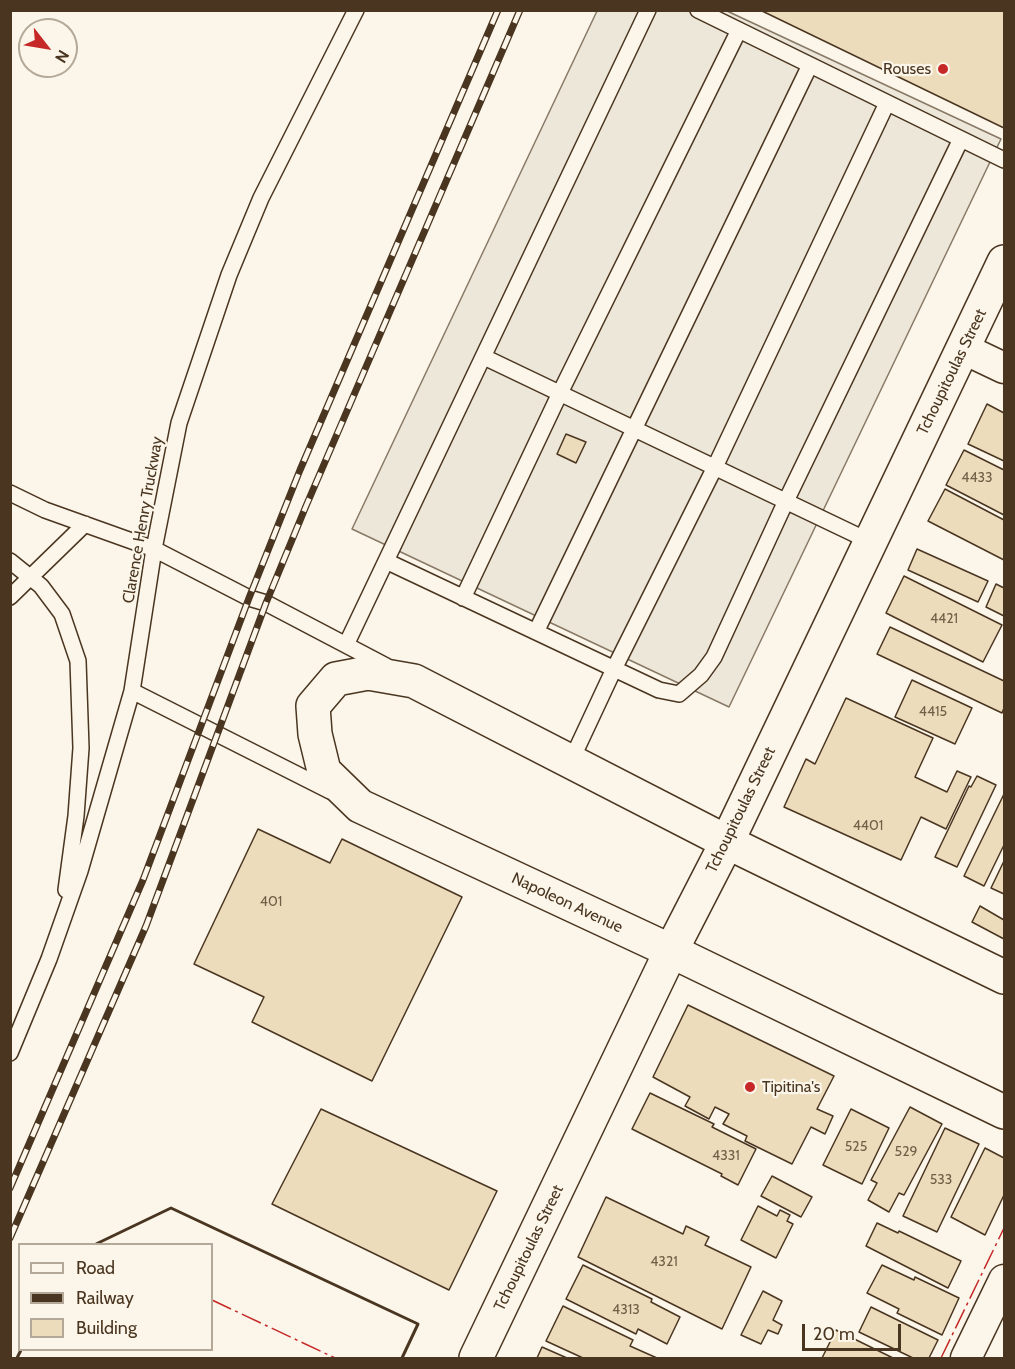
<!DOCTYPE html>
<style>
body{margin:0}
#map{position:relative;width:1015px;height:1369px;overflow:hidden;background:#fbf6e9;font-family:Cabin,sans-serif}
canvas{display:block}
.frame{position:absolute;inset:0;border:12px solid #4a3520;pointer-events:none}
.legend{position:absolute;left:18px;top:1243px;width:195px;height:108px;box-sizing:border-box;background:#fbf6e9;border:2px solid #b4a999;margin:0;padding:8px 10px;list-style:none;font-size:18px;color:#4a3520}
.legend li{display:flex;align-items:center;gap:12px;height:30px}
.legend b{width:30px;border:2px solid #b4a999}
.north{position:absolute;left:18px;top:18px;width:60px;height:60px;box-sizing:border-box;background:#fbf6e9;border:2px solid #b4a999;border-radius:50%;rotate:121deg;font-size:16px;font-weight:700;line-height:24px;text-align:center;color:#4a3520}
.north::after{content:'';display:block;margin:auto;width:21px;height:27px;background:#c62828;clip-path:polygon(50% 0,100% 100%,50% 72%,0 100%)}
.scale{position:absolute;left:802px;top:1324px;width:99px;height:27px;box-sizing:border-box;border:3px solid #4a3520;border-top:0;padding-left:8px;font-size:18px;line-height:21px;white-space:nowrap;color:#4a3520;-webkit-text-stroke:4px #fbf6e9;paint-order:stroke}
</style>
<div id="map">
<canvas width="1015" height="1369"></canvas>
<div class="frame"></div>
<ul class="legend">
<li><b style="height:8px;background:#fbf6e9"></b>Road</li>
<li><b style="height:8px;background:#4a3520"></b>Railway</li>
<li><b style="height:16px;background:#ecdcbc"></b>Building</li>
</ul>
<div class="north">N</div>
<div class="scale">20 m</div>
</div>
<script>
const ctx = document.querySelector('canvas').getContext('2d');
ctx.lineJoin = 'round';
function fillPath(path, color) { ctx.fillStyle = color; ctx.fill(path, 'evenodd'); }
const poly = rows => new Path2D(rows.map(r => 'M' + r).join(''));
function stroke(path, color, width, dash) { ctx.strokeStyle = color; ctx.lineWidth = width; ctx.lineCap = dash ? 'butt' : 'round'; ctx.setLineDash(dash || []); ctx.stroke(path); }
function label(font, color, halo, rows, align = 'center') {
  ctx.font = font + ' Cabin,sans-serif'; ctx.lineWidth = 4.5; ctx.setLineDash([]); ctx.textBaseline = 'middle'; ctx.strokeStyle = halo; ctx.fillStyle = color; for (const [text, x, y, turn = 0] of rows) {
    ctx.save(); ctx.translate(x, y); ctx.rotate((+turn || 0) * Math.PI / 180); ctx.textAlign = isNaN(turn) ? turn : align; if (halo) ctx.strokeText(text, 0, 0); ctx.fillText(text, 0, 0); ctx.restore();
  }
}
const parking = poly([
 [597,11,727,11,1001,139,729,707,352,529,597,11]
]);
const building = poly([
 [760,10,1004,10,1004,128,760,10],
 [987,404,1004,413,1004,461,968,444,987,404],
 [566,434,586,442,576,463,557,454,566,434],
 [964,450,1004,470,1004,515,946,485,964,450],
 [945,489,1004,520,1004,560,928,521,945,489],
 [917,549,988,581,978,602,908,570,917,549],
 [904,576,1002,625,983,662,886,613,904,576],
 [996,584,1004,588,1004,616,986,607,996,584],
 [890,627,1004,681,1004,708,1002,713,877,654,890,627],
 [912,680,972,708,955,744,895,717,912,680],
 [846,698,933,738,915,777,947,792,957,771,971,777,946,829,921,817,901,860,784,807,806,759,815,764,846,698],
 [977,776,996,785,957,867,935,857,969,786,971,787,977,776],
 [1004,794,1004,845,984,886,964,876,1004,794],
 [258,829,330,863,342,839,462,897,372,1081,252,1022,264,997,194,964,258,829],
 [1004,861,1004,894,991,888,1004,861],
 [980,906,1004,920,1004,939,972,922,980,906],
 [688,1005,834,1076,817,1109,833,1116,825,1134,811,1127,792,1164,745,1141,747,1136,723,1124,729,1114,715,1107,709,1119,685,1106,690,1097,653,1077,688,1005],
 [650,1093,714,1124,712,1127,756,1149,738,1185,721,1176,722,1174,632,1129,650,1093],
 [910,1107,942,1124,904,1195,899,1193,889,1212,868,1200,877,1183,871,1180,910,1107],
 [321,1109,497,1191,449,1290,272,1204,321,1109],
 [851,1109,889,1128,862,1184,823,1165,851,1109],
 [945,1128,979,1144,937,1232,903,1216,945,1128],
 [985,1148,1004,1158,1004,1195,985,1235,951,1217,985,1148],
 [772,1176,812,1197,801,1217,761,1196,772,1176],
 [606,1197,683,1234,686,1226,709,1237,705,1245,751,1267,722,1329,578,1257,606,1197],
 [758,1206,777,1216,780,1210,790,1215,787,1221,793,1224,776,1258,741,1240,758,1206],
 [877,1223,898,1233,899,1231,961,1261,948,1288,866,1246,877,1223],
 [583,1265,652,1299,651,1302,680,1317,667,1344,638,1329,636,1334,566,1299,583,1265],
 [882,1265,914,1280,915,1277,959,1298,942,1335,897,1313,899,1309,867,1293,882,1265],
 [763,1291,782,1301,773,1320,782,1325,778,1334,768,1330,761,1344,741,1335,763,1291],
 [563,1306,633,1340,630,1346,657,1358,583,1358,546,1341,563,1306],
 [871,1307,938,1340,929,1358,913,1358,859,1332,871,1307],
 [836,1330,893,1358,822,1358,836,1330],
 [542,1347,567,1358,537,1358,542,1347]
]);
const lane = poly([
 [698,10,1004,160],
 [484,357,871,542],
 [10,493,45,510,154,549,249,598,266,603,386,666],
 [10,561,41,586,62,614,78,661,81,748,76,816,66,890],
 [386,561,659,690,679,694,701,675,714,657,786,501,961,139],
 [10,597,85,524],
 [463,598,560,393,739,30],
 [536,632,810,65],
 [346,645,648,10],
 [132,691,330,791],
 [571,761,614,669,715,467,887,103],
 [10,1053,49,959,80,871,132,691,154,549,179,423,229,275,261,198,356,10]
]);
const street = poly([
 [964,349,1004,368],
 [966,1358,1004,1280]
]);
const secondary = poly([
 [1004,977,727,842,414,681,368,673,336,679,313,706,315,734,324,771,360,806,671,951,1004,1112],
 [476,1358,671,951,727,842,1004,262]
]);
const rail = poly([
 [10,1188,143,880,249,598,300,470,498,10],
 [10,1238,146,926,266,603,306,506,520,10]
]);
const wall = poly([
 [96,1244,171,1208,418,1324,402,1358],
 [17,1358,21,1350]
]);
const power = poly([
 [212,1300,335,1358],
 [941,1358,1004,1228]
]);
const markers = [
 [943,69,6,"#c62828"],
 [750,1087,6,"#c62828"]
];
const numberNames = [
 ["4433",977,478],
 ["4421",944,619],
 ["4415",933,712],
 ["4401",868,826],
 ["401",271,902],
 ["525",856,1147],
 ["529",906,1152],
 ["4331",726,1156],
 ["533",941,1180],
 ["4321",664,1262],
 ["4313",626,1310]
];
const poiNames = [
 ["Rouses",931,69],
 ["Tipitina's",762,1087,"left"]
];
const streetNames = [
 ["Tchoupitoulas Street",952,372,-64],
 ["Clarence Henry Truckway",143,520,-80],
 ["Tchoupitoulas Street",741,810,-64],
 ["Napoleon Avenue",567,903,25],
 ["Tchoupitoulas Street",529,1248,-64]
];
fillPath(parking, '#ede7d9');
stroke(parking, '#887966', 1.5);
fillPath(building, '#ecdcbc');
stroke(building, '#4a3520', 1.5);
stroke(lane, '#4a3520', 18);
stroke(street, '#4a3520', 33);
stroke(secondary, '#4a3520', 36);
stroke(lane, '#fbf6e9', 15);
stroke(street, '#fbf6e9', 30);
stroke(secondary, '#fbf6e9', 33);
stroke(rail, '#4a3520', 7);
stroke(rail, '#fbf6e9', 4.5, [14]);
stroke(wall, '#4a3520', 3);
stroke(power, '#c62828', 1.5, [21, 4.5, 3, 4.5]);
for (const [x, y, r, color] of markers) { const dot = new Path2D(); dot.arc(x, y, r, 0, 2 * Math.PI); ctx.fillStyle = color; ctx.fill(dot); stroke(dot, '#fbf6e9', 2); }
label('14px', '#725f47', null, numberNames);
label('16px', '#4a3520', '#fbf6e9', poiNames, 'right');
label('16px', '#4a3520', '#fbf6e9', streetNames);
</script>
